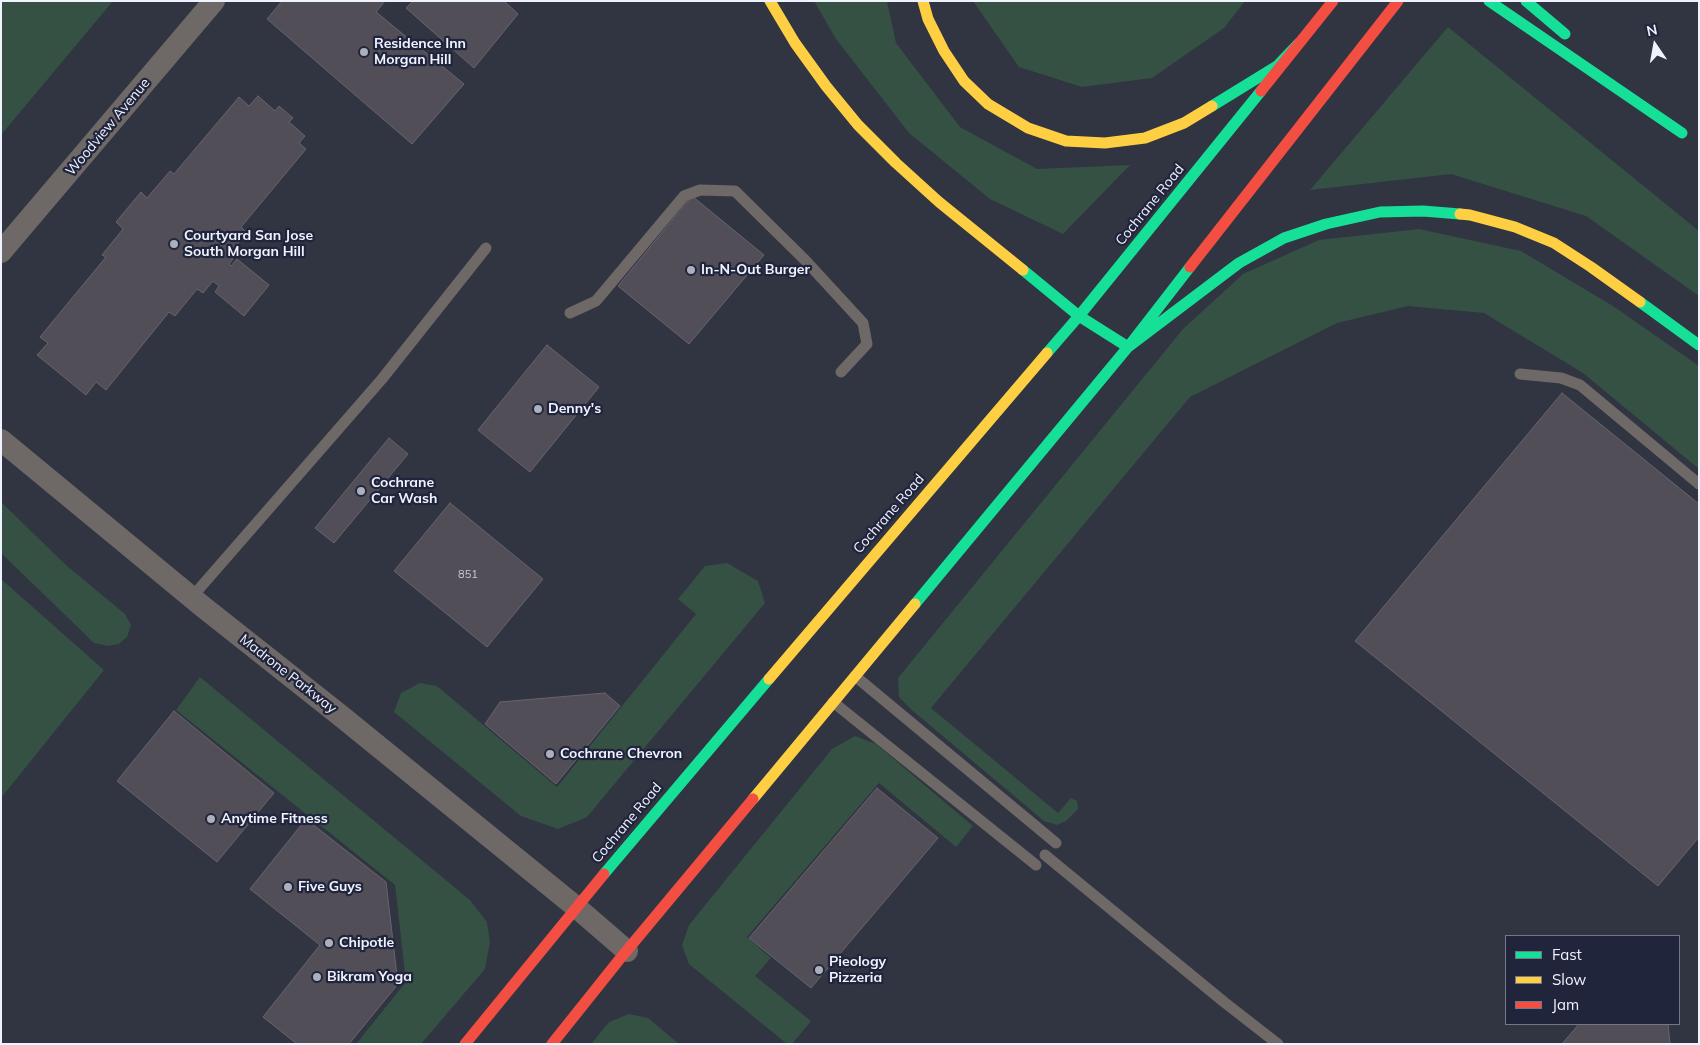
<!DOCTYPE html>
<style>
body{margin:0}
#map{position:relative;width:1700px;height:1045px;overflow:hidden;background:#313441;font-family:Mulish,sans-serif}
canvas{display:block}
.frame{position:absolute;inset:0;border:2px solid #eff2ff;pointer-events:none}
.legend{position:absolute;left:1505px;top:935px;width:175px;height:90px;box-sizing:border-box;background:#21253c;border:1px solid #73778a;margin:0;padding:6px 9px;list-style:none;font-size:15px;color:#eff2ff}
.legend li{display:flex;align-items:center;gap:10px;height:25px}
.legend b{width:25px;border:1px solid #73778a}
.north{position:absolute;left:1630px;top:20px;width:50px;height:50px;-webkit-text-stroke:4px #21253c;paint-order:stroke;rotate:348deg;font-size:14px;font-weight:700;line-height:20px;text-align:center;color:#eff2ff}
.north::after{content:'';display:block;margin:auto;width:18px;height:22px;background:#eff2ff;clip-path:polygon(50% 0,100% 100%,50% 72%,0 100%)}
</style>
<div id="map">
<canvas width="1700" height="1045"></canvas>
<div class="frame"></div>
<ul class="legend">
<li><b style="height:6px;background:#16e098"></b>Fast</li>
<li><b style="height:6px;background:#ffcf43"></b>Slow</li>
<li><b style="height:6px;background:#f24e42"></b>Jam</li>
</ul>
<div class="north">N</div>
</div>
<script>
const ctx = document.querySelector('canvas').getContext('2d');
ctx.lineJoin = 'round';
function fillPath(path, color) { ctx.fillStyle = color; ctx.fill(path, 'evenodd'); }
const poly = rows => new Path2D(rows.map(r => 'M' + r).join(''));
function stroke(path, color, width, dash) { ctx.strokeStyle = color; ctx.lineWidth = width; ctx.lineCap = dash ? 'butt' : 'round'; ctx.setLineDash(dash || []); ctx.stroke(path); }
function label(font, color, halo, rows, align = 'center') {
  ctx.font = font + ' Mulish,sans-serif'; ctx.lineWidth = 4.5; ctx.setLineDash([]); ctx.textBaseline = 'middle'; ctx.strokeStyle = halo; ctx.fillStyle = color; for (const [text, x, y, turn = 0] of rows) {
    ctx.save(); ctx.translate(x, y); ctx.rotate((+turn || 0) * Math.PI / 180); ctx.textAlign = isNaN(turn) ? turn : align; if (halo) ctx.strokeText(text, 0, 0); ctx.fillText(text, 0, 0); ctx.restore();
  }
}
const green = poly([
 [1,1,113,1,1,135],
 [814,1,887,1,896,43,960,127,1037,169,1130,165,1063,234,990,199,909,133,836,39],
 [973,1,1245,1,1224,28,1152,78,1082,87,1019,67],
 [1448,27,1699,231,1699,296,1586,216,1451,174,1310,190],
 [1419,229,1521,251,1613,306,1699,366,1699,469,1583,373,1484,313,1408,306,1337,323,1190,397,931,708,1058,813,1071,798,1077,801,1078,809,1066,821,1057,825,1044,821,913,711,899,697,898,678,1183,329,1243,274,1319,240],
 [1,502,67,566,125,614,131,625,127,637,119,644,108,646,94,643,1,553],
 [727,563,758,581,765,603,587,817,558,829,521,816,394,712,401,693,420,683,437,686,557,787,696,614,678,599,705,566],
 [1,579,104,670,1,798],
 [200,677,470,900,487,922,490,942,485,969,421,1044,356,1044,406,982,395,885,176,710],
 [855,736,876,744,973,826,956,847,879,783,747,937,771,958,755,976,811,1021,792,1044,787,1044,689,964,682,945,689,925,832,749],
 [629,1014,648,1018,679,1044,591,1044,609,1022]
]);
const building = poly([
 [282,1,385,1,376,12,464,84,412,144,267,19,282,1],
 [413,1,504,1,518,14,474,68,406,8,413,1],
 [258,96,275,111,279,106,293,118,289,122,305,136,299,143,306,149,241,227,247,233,228,255,233,259,229,264,231,266,237,259,269,285,244,316,215,292,219,286,213,281,203,293,197,289,175,316,169,312,106,390,96,382,86,395,37,355,48,343,40,337,106,257,102,255,123,229,116,222,141,192,147,198,170,171,174,174,239,97,249,106,258,96],
 [692,196,764,255,689,344,618,286,692,196],
 [547,345,599,387,530,472,478,430,547,345],
 [1562,393,1699,504,1699,837,1658,886,1355,641,1562,393],
 [389,438,408,454,334,543,315,528,389,438],
 [450,503,543,579,487,647,394,571,450,503],
 [605,693,620,706,556,784,485,724,500,702,605,693],
 [174,711,274,793,217,862,117,781,174,711],
 [877,788,938,838,811,988,749,938,877,788],
 [306,819,386,882,398,984,349,1044,297,1044,263,1017,320,945,250,889,306,819],
 [1579,1024,1668,1024,1670,1044,1562,1044,1579,1024]
]);
const lane = poly([
 [570,313,596,301,684,196,700,190,735,191,805,260,863,323,867,344,841,372],
 [1520,374,1561,378,1580,385,1699,484],
 [192,597,382,379,486,248],
 [855,676,1056,843],
 [833,702,1036,865],
 [1045,855,1224,1002,1278,1044]
]);
const street = poly([
 [1,252,214,1],
 [1,440,202,606,341,716,576,907,627,951]
]);
const fast = poly([
 [1489,1,1682,133],
 [1526,1,1565,34],
 [1212,106,1277,66,1299,43],
 [1023,270,1079,316,1128,347,1239,263,1284,238,1326,224,1380,212,1423,211,1460,214],
 [1640,302,1699,345],
 [1047,353,1079,316,1261,91],
 [915,604,1128,347,1190,267],
 [604,874,769,679]
]);
const slow = poly([
 [770,1,795,43,826,86,858,125,896,163,939,202,1023,270],
 [923,1,928,19,944,51,964,81,988,104,1028,128,1066,141,1105,143,1145,138,1184,123,1212,106],
 [1460,214,1470,215,1515,227,1554,243,1591,267,1640,302],
 [769,679,1047,353],
 [753,799,915,604]
]);
const jam = poly([
 [1261,91,1333,1],
 [1190,267,1398,1],
 [465,1044,604,874],
 [552,1044,619,960,753,799]
]);
const markers = [
 [364,52,5,"#acb0bc"],
 [174,244,5,"#acb0bc"],
 [691,270,5,"#acb0bc"],
 [538,409,5,"#acb0bc"],
 [361,491,5,"#acb0bc"],
 [550,754,5,"#acb0bc"],
 [211,819,5,"#acb0bc"],
 [288,887,5,"#acb0bc"],
 [329,943,5,"#acb0bc"],
 [819,970,5,"#acb0bc"],
 [317,977,5,"#acb0bc"]
];
const numberNames = [
 ["851",468,575]
];
const poiNames = [
 ["Residence Inn",374,44],
 ["Morgan Hill",374,60],
 ["Courtyard San Jose",184,236],
 ["South Morgan Hill",184,252],
 ["In-N-Out Burger",701,270],
 ["Denny's",548,409],
 ["Cochrane",371,483],
 ["Car Wash",371,499],
 ["Cochrane Chevron",560,754],
 ["Anytime Fitness",221,819],
 ["Five Guys",298,887],
 ["Chipotle",339,943],
 ["Pieology",829,962],
 ["Pizzeria",829,978],
 ["Bikram Yoga",327,977]
];
const streetNames = [
 ["Woodview Avenue",108,127,-50],
 ["Cochrane Road",1150,205,-51],
 ["Cochrane Road",889,514,-49],
 ["Madrone Parkway",288,674,38],
 ["Cochrane Road",627,823,-50]
];
fillPath(green, '#345144');
fillPath(building, '#514e58');
stroke(building, '#67646e', 1);
stroke(lane, '#6e6866', 11);
stroke(street, '#6e6866', 22);
stroke(fast, '#16e098', 11);
stroke(slow, '#ffcf43', 11);
stroke(jam, '#f24e42', 11);
for (const [x, y, r, color] of markers) { const dot = new Path2D(); dot.arc(x, y, r, 0, 2 * Math.PI); ctx.fillStyle = color; ctx.fill(dot); stroke(dot, '#21253c', 2); }
label('11px', '#c8c9d5', null, numberNames);
label('bold 14px', '#eff2ff', '#21253c', poiNames, 'left');
label('14px', '#eff2ff', '#21253c', streetNames);
</script>
